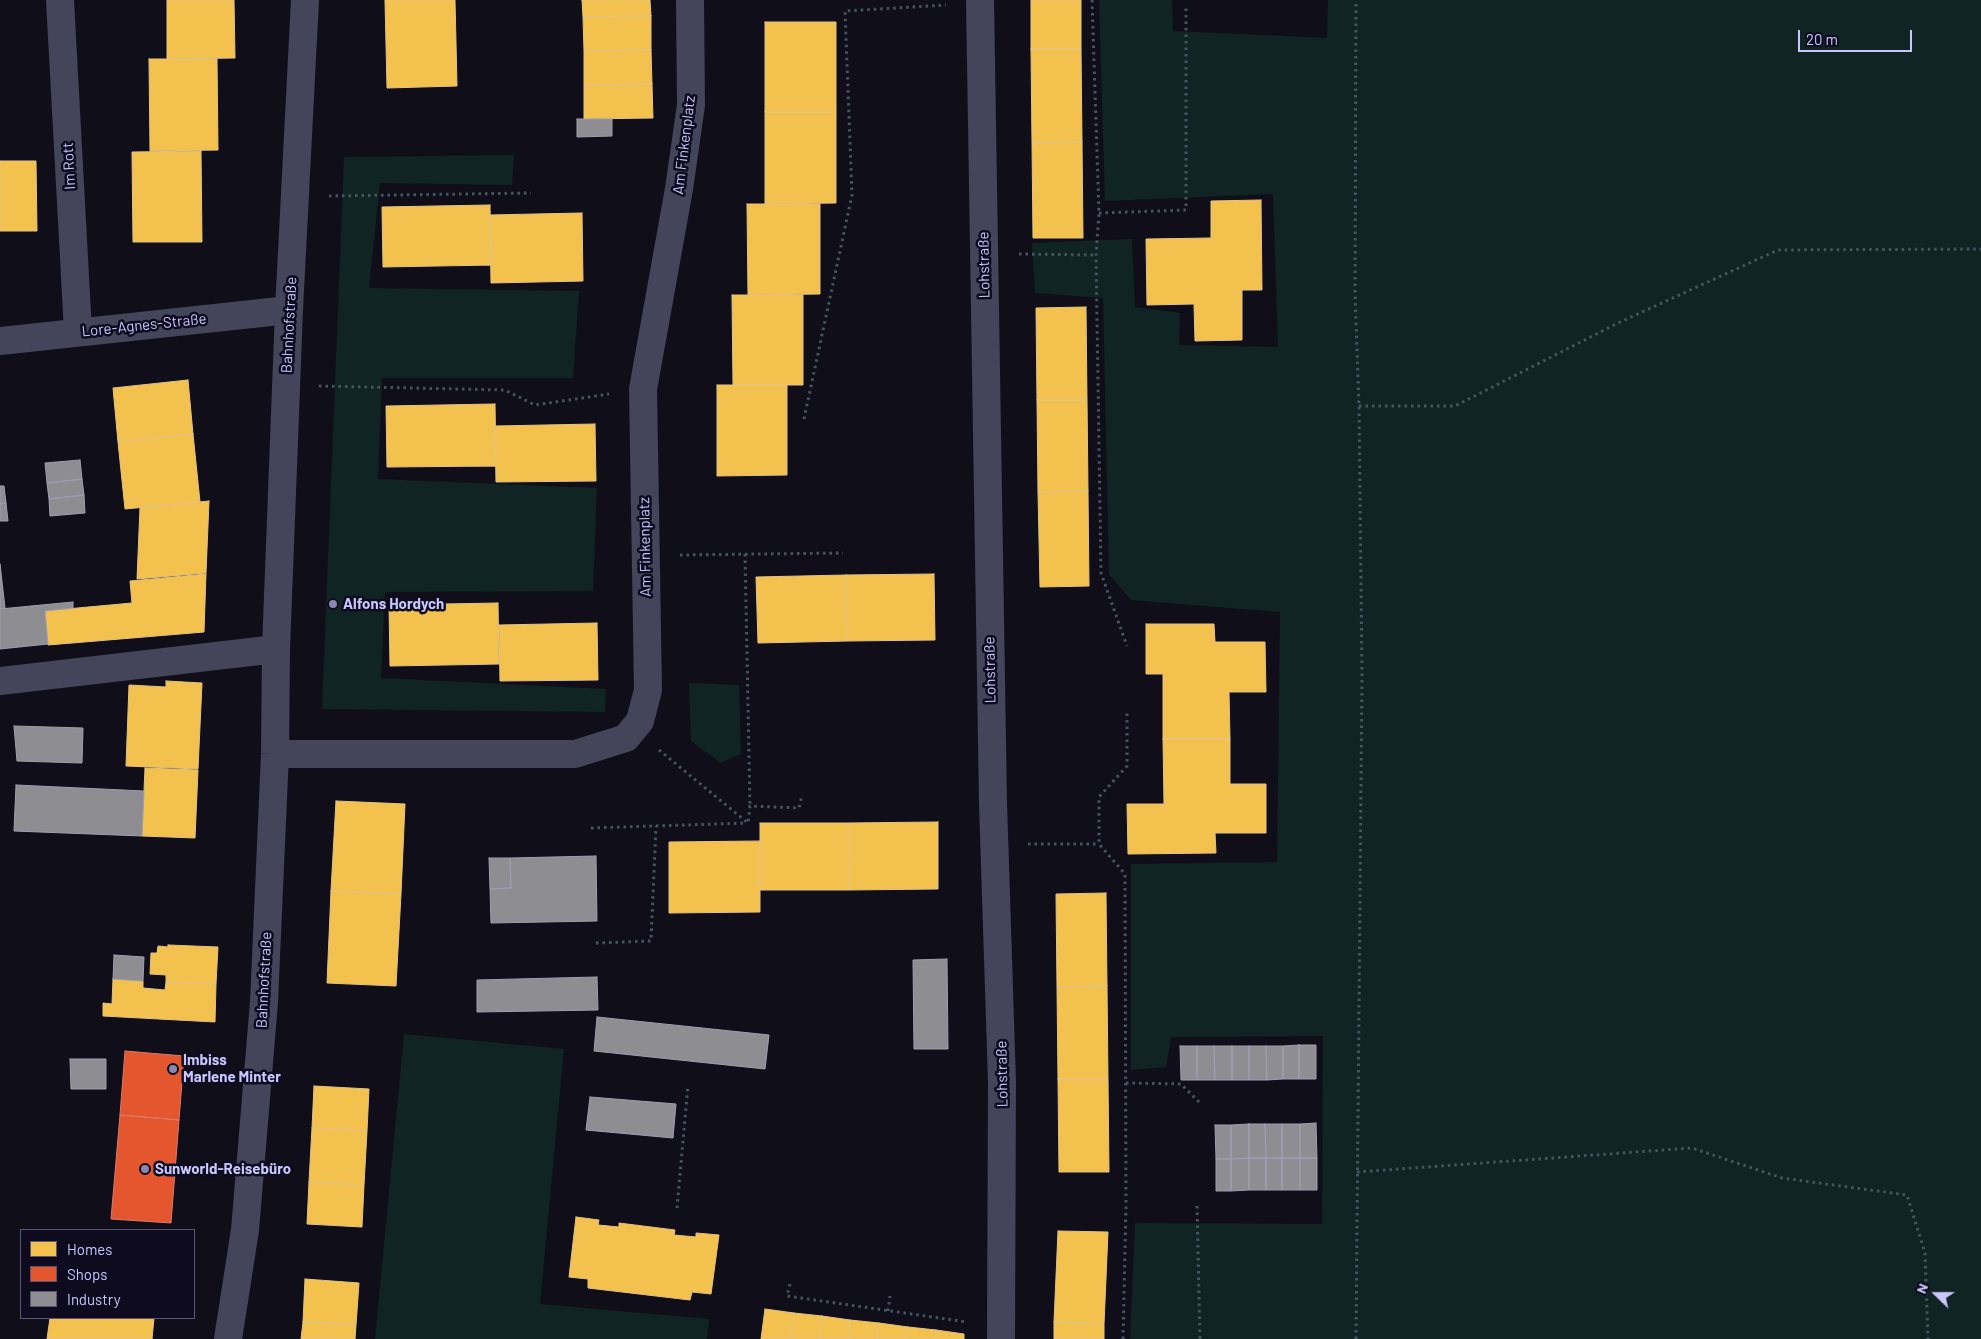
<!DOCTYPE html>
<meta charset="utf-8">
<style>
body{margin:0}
#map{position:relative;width:1981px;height:1339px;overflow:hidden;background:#100f19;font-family:Barlow,sans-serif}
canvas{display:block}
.legend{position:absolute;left:20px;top:1229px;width:175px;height:90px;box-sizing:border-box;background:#0d0b1d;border:1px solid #595677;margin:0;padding:6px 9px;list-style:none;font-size:15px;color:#cac7ff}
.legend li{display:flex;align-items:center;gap:10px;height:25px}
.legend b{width:25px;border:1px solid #595677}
.north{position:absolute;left:1911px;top:1269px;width:50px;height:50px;-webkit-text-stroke:4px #0d0b1d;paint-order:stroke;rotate:292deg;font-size:14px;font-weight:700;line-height:20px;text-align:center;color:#cac7ff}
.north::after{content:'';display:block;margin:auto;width:18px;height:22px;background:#cac7ff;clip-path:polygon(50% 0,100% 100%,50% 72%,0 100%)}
.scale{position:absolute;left:1798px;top:30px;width:114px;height:22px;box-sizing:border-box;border:2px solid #cac7ff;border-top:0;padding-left:6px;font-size:15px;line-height:18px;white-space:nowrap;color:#cac7ff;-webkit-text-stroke:4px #0d0b1d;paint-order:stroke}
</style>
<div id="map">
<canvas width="1981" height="1339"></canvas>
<ul class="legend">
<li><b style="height:14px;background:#f2c14e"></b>Homes</li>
<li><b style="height:14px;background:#e4572e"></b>Shops</li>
<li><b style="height:14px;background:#8d8d92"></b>Industry</li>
</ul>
<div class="north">N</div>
<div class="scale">20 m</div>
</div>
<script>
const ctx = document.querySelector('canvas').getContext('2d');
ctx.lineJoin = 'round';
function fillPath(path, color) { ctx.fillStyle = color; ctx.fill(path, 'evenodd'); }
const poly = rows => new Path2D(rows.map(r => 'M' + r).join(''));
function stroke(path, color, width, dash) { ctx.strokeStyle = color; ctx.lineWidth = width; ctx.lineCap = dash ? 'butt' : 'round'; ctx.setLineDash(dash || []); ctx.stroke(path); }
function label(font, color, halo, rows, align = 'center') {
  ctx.font = font + ' Barlow,sans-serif'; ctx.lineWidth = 5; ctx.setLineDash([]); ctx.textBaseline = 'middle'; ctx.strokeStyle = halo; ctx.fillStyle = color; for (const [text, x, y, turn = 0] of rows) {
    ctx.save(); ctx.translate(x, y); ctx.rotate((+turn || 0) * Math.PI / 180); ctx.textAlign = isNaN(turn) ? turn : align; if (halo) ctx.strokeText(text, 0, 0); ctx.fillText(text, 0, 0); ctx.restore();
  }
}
const green = poly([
 [1099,0,1172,0,1173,31,1327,38,1328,0,1981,0,1981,1339,1130,1339,1135,1223,1322,1224,1323,1036,1171,1037,1166,1067,1131,1070,1131,864,1277,862,1280,612,1131,600,1109,574,1103,298,1035,293,1032,243,1132,239,1135,307,1180,313,1179,345,1278,347,1273,194,1105,201],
 [514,155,512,185,380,183,369,288,579,291,573,378,382,378,378,479,597,488,593,591,385,592,381,678,606,689,605,712,322,709,344,157],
 [689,683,739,685,741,754,721,763,691,741],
 [404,1034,564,1049,540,1304,709,1319,707,1339,375,1339]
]);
const homes = poly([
 [167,0,234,0,235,58,167,59,167,0],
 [385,0,455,0,457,86,387,88,385,0],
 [582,0,650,0,651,16,583,17,582,0],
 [1031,0,1081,0,1081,49,1031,49,1031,0],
 [651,16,651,50,584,51,583,17,651,16],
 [765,22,836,22,836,112,765,112,765,22],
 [1031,49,1081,49,1082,142,1032,143,1031,49],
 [651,50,652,84,584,85,584,51,651,50],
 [149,59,217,59,218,150,150,151,149,59],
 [652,84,653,118,584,119,584,85,652,84],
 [765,112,836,112,836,203,765,204,765,112],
 [1082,142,1083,238,1033,238,1032,143,1082,142],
 [201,151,202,242,133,242,132,152,201,151],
 [0,161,36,161,37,231,0,231,0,161],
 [1261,200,1262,290,1242,290,1242,340,1195,341,1194,304,1147,305,1146,239,1211,238,1211,201,1261,200],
 [747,204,820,204,820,294,748,295,747,204],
 [490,205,491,265,383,267,382,207,490,205],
 [582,213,583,281,491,283,490,215,582,213],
 [732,295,803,295,803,385,733,385,732,295],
 [1086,307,1087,400,1037,400,1036,308,1086,307],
 [188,380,193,434,118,442,113,388,188,380],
 [717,385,787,385,787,475,717,476,717,385],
 [1037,400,1087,400,1088,491,1038,492,1037,400],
 [495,404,496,466,387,467,386,406,495,404],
 [595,424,596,481,496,482,495,426,595,424],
 [193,434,200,502,125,509,118,442,193,434],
 [1088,491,1089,586,1040,587,1038,492,1088,491],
 [209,501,206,573,137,579,140,508,209,501],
 [206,574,204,632,48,645,45,611,132,603,130,581,206,574],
 [934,574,935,640,847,641,846,575,934,574],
 [846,575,847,641,758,643,756,577,846,575],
 [498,603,499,664,390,666,389,605,498,603],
 [597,623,598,680,500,681,499,625,597,623],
 [1146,624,1214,624,1215,642,1265,642,1266,692,1229,692,1230,739,1163,739,1163,674,1146,674,1146,624],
 [166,681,202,683,198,769,126,766,129,685,166,687,166,681],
 [1163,739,1230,739,1230,784,1266,784,1266,833,1215,833,1216,853,1128,854,1127,804,1164,804,1163,739],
 [145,768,198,770,195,838,142,836,145,768],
 [336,801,405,804,401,894,331,891,336,801],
 [938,822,938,889,849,890,848,823,938,822],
 [760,823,848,823,849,890,760,890,760,823],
 [760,841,760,912,669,913,669,842,760,841],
 [331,891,401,894,396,986,327,983,331,891],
 [1106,893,1107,986,1057,987,1056,894,1106,893],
 [168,945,218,947,216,984,166,982,166,975,150,974,151,953,157,953,158,946,168,947,168,945],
 [113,979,143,981,143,988,165,990,166,982,216,984,215,1022,103,1016,103,1003,112,1004,113,979],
 [1107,986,1108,1079,1058,1079,1057,987,1107,986],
 [1058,1079,1108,1079,1109,1172,1059,1172,1058,1079],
 [314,1086,369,1089,367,1131,312,1128,314,1086],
 [312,1128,367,1131,364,1185,309,1182,312,1128],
 [309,1182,364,1185,362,1227,307,1224,309,1182],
 [576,1217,599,1220,598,1225,619,1227,619,1223,675,1230,674,1235,696,1237,696,1233,719,1235,711,1294,692,1292,690,1300,588,1288,588,1279,569,1277,576,1217],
 [1058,1231,1108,1232,1104,1324,1054,1322,1058,1231],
 [305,1279,359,1283,356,1325,303,1322,305,1279],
 [765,1309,794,1313,790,1339,761,1339,765,1309],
 [794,1313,822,1316,819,1339,790,1339,794,1313],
 [822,1316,850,1320,848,1339,819,1339,822,1316],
 [50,1318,154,1318,152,1339,47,1339,50,1318],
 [850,1320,879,1323,877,1339,848,1339,850,1320],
 [303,1322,356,1325,355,1339,301,1339,303,1322],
 [1054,1322,1104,1324,1104,1339,1054,1339,1054,1322],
 [879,1323,908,1327,906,1339,877,1339,879,1323],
 [908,1327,936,1330,935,1339,906,1339,908,1327],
 [936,1330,964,1334,964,1339,935,1339,936,1330]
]);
const shops = poly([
 [125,1051,184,1056,179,1120,120,1115,125,1051],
 [120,1115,179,1120,171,1223,111,1219,120,1115]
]);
const industry = poly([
 [577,119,612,119,612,136,577,137,577,119],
 [80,460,82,479,47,483,45,463,80,460],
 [82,479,84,495,49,499,47,483,82,479],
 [0,486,4,486,6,503,0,504,0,486],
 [84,495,85,513,50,516,49,499,84,495],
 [6,503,8,521,0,521,0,504,6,503],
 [0,564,5,608,0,609,0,564],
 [73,602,73,608,45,611,48,644,0,649,0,609,73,602],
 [14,726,83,728,82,763,17,761,14,726],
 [16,785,144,791,142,836,14,831,16,785],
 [596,856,597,921,491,923,490,889,511,888,510,858,596,856],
 [489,858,510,858,511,888,490,889,489,858],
 [114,955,144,957,143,981,113,979,114,955],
 [947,959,948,1049,914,1049,913,960,947,959],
 [597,977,598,1010,477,1012,477,980,597,977],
 [597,1017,769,1035,765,1069,594,1051,597,1017],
 [1299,1045,1316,1045,1316,1079,1299,1079,1299,1045],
 [1299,1045,1299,1079,1283,1079,1283,1046,1299,1045],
 [1180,1046,1197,1046,1197,1080,1181,1080,1180,1046],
 [1197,1046,1214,1046,1215,1080,1197,1080,1197,1046],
 [1214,1046,1232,1046,1232,1080,1215,1080,1214,1046],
 [1232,1046,1249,1046,1249,1080,1232,1080,1232,1046],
 [1249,1046,1266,1046,1267,1080,1249,1080,1249,1046],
 [1266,1046,1283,1046,1283,1079,1267,1080,1266,1046],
 [70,1059,106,1059,106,1089,71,1089,70,1059],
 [590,1097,676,1104,673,1138,586,1130,590,1097],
 [1316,1123,1317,1158,1300,1158,1300,1124,1316,1123],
 [1249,1124,1265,1124,1266,1158,1249,1158,1249,1124],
 [1249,1124,1249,1158,1231,1159,1231,1125,1249,1124],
 [1265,1124,1282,1124,1282,1158,1266,1158,1265,1124],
 [1282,1124,1300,1124,1300,1158,1282,1158,1282,1124],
 [1215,1125,1231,1125,1231,1159,1216,1159,1215,1125],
 [1249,1158,1266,1158,1266,1190,1249,1190,1249,1158],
 [1249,1158,1249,1190,1231,1191,1231,1159,1249,1158],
 [1266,1158,1282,1158,1282,1190,1266,1190,1266,1158],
 [1282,1158,1300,1158,1300,1190,1282,1190,1282,1158],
 [1300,1158,1317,1158,1317,1190,1300,1190,1300,1158],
 [1216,1159,1231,1159,1231,1191,1216,1191,1216,1159]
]);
const path = poly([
 [1092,0,1099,213,1096,255,1101,573,1127,646],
 [329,196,531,193],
 [1099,213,1186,210,1186,6],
 [1019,254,1096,255],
 [319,386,505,390,535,405,609,394],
 [1359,406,1455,406,1618,323,1778,250,1981,249],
 [804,419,852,195,845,11,946,5],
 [745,554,750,806],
 [680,555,843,553],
 [659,750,748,823,750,806,799,808,802,795],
 [591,828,747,823],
 [1028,844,1099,844],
 [596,943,651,941,656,826],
 [1126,1083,1181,1084,1199,1102],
 [1357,1172,1692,1148,1782,1178,1907,1195,1925,1253,1928,1339],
 [1197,1206,1200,1339],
 [677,1208,688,1085],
 [790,1284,787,1296,967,1322],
 [888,1311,890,1296],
 [1123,1339,1126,1206,1125,874,1099,844,1099,797,1127,766,1127,711],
 [1356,1339,1362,675,1359,406,1355,294,1356,0]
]);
const minor = poly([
 [60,0,78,332],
 [980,0,993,803,1002,1082,1001,1339],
 [0,341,289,310],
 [0,681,276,649],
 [275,754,575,754,626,738,640,721,648,690,643,389,679,189,691,105,690,0],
 [228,1339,245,1230,264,1002,275,754,276,649,289,310,305,0]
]);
const markers = [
 [333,604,5,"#8987ae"],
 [173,1069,5,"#8987ae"],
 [145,1169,5,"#8987ae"]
];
const streetNames = [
 ["Am Finkenplatz",684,145,-83],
 ["Im Rott",69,166,-93],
 ["Lohstraße",984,265,-91],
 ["Lore-Agnes-Straße",144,325,-6],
 ["Bahnhofstraße",289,325,-87],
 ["Am Finkenplatz",645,547,-91],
 ["Lohstraße",990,670,-91],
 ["Bahnhofstraße",264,980,-87],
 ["Lohstraße",1002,1074,-91]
];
const poiNames = [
 ["Alfons Hordych",343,604],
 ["Imbiss",183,1060],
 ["Marlene Minter",183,1077],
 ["Sunworld-Reisebüro",155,1169]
];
fillPath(green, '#0f2423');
fillPath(homes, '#f2c14e');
stroke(homes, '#e6c383', 1);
fillPath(shops, '#e4572e');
stroke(shops, '#dc796d', 1);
fillPath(industry, '#8d8d92');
stroke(industry, '#9f9eb3', 1);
stroke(path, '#465560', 3, [2.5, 4]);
stroke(minor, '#44445a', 28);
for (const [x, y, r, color] of markers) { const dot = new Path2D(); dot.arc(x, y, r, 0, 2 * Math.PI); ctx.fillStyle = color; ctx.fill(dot); stroke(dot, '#0d0b1d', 2); }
label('15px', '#cac7ff', '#0d0b1d', streetNames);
label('bold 15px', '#cac7ff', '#0d0b1d', poiNames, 'left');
</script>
